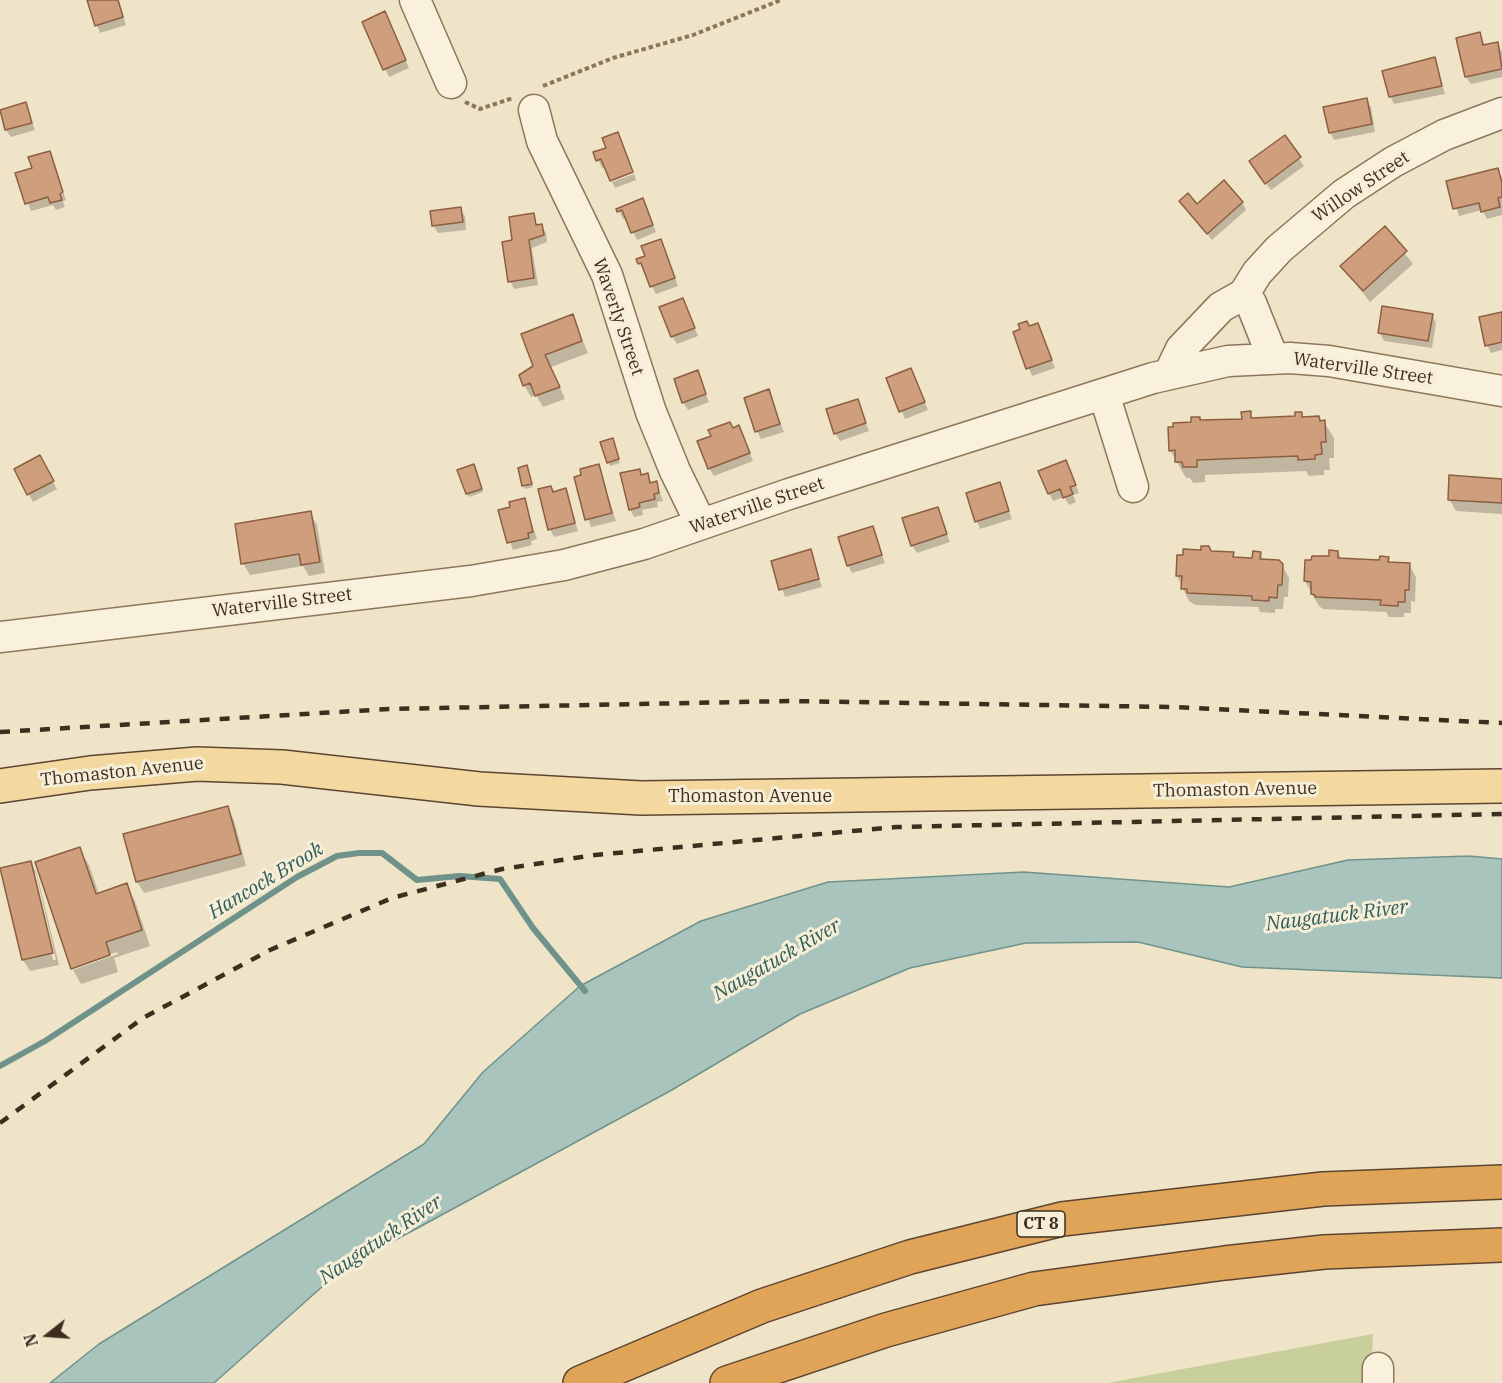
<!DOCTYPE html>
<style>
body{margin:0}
#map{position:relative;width:1502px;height:1383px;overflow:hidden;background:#f0e4c8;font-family:"IBM Plex Serif",serif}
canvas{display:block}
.north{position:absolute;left:18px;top:1305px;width:60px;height:60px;-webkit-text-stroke:4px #f7eed8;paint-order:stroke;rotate:253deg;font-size:16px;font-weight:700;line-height:24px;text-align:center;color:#3d2e20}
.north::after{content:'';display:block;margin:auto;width:21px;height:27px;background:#3d2e20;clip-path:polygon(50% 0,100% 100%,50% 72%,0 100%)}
</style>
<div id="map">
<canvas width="1502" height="1383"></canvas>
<div class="north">N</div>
</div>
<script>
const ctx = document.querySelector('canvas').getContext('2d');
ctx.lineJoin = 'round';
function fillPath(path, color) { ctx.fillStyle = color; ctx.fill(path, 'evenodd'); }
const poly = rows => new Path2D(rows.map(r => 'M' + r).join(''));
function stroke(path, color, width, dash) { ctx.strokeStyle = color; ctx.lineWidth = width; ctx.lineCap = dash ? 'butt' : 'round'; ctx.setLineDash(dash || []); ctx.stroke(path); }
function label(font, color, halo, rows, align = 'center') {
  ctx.font = font + ' "IBM Plex Serif",serif'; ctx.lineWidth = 6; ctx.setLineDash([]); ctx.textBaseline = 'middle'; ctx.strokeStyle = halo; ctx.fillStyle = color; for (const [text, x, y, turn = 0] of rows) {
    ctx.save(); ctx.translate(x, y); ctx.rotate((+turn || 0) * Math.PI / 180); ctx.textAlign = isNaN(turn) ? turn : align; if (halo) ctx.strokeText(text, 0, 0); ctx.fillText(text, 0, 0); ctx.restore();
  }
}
const green = poly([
 [1373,1334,1371,1383,1108,1383,1134,1378]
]);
const water = poly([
 [1469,856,1502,859,1502,978,1242,967,1138,942,1026,943,910,968,800,1014,670,1091,342,1269,214,1383,50,1383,99,1344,424,1144,483,1072,580,986,701,921,828,882,1024,872,1229,887,1348,860,1469,856]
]);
const shadow = poly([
 [88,0,119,0,126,25,100,33],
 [388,21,409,68,389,77,364,22],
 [1480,34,1485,46,1497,43,1502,52,1502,77,1471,84,1466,77,1458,39],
 [1434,59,1445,94,1394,104,1390,96],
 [1366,100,1371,107,1375,132,1334,140,1330,132],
 [25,104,35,130,11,137,6,130],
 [617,133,633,171,610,179,606,167,602,168,595,153,608,148],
 [1284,137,1304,166,1271,190,1255,169],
 [49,153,66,200,63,201,65,207,56,210,53,205,31,211,17,174,34,169],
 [1497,169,1502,178,1502,215,1487,219,1482,210,1459,216,1448,182],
 [634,174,636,180,615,188,612,182],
 [642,200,656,232,637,240,627,218,623,219,618,209],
 [1181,202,1197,206,1242,202,1246,210,1212,240],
 [460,209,465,216,466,230,438,233,433,225],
 [533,215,538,226,541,226,546,233,547,242,532,248,538,285,514,289,510,281],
 [1385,228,1413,264,1370,302,1342,266],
 [664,248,678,286,656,294,638,260],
 [683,300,698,336,677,344,672,336],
 [1502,314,1502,350,1491,353,1487,345],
 [1432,315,1436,323,1432,348,1384,341,1380,333],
 [572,316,588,353,551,367,565,399,543,407,536,395,531,397,524,385],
 [1037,324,1055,368,1032,376,1015,333],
 [911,369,928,410,905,419,888,379],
 [697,372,709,402,688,410,683,402],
 [768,391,784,432,761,439,757,431],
 [857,401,869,431,840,441,835,433],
 [1250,413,1253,419,1297,417,1301,413,1304,419,1319,418,1324,422,1334,438,1334,458,1329,458,1330,470,1324,470,1324,475,1309,476,1306,471,1205,475,1205,482,1193,483,1190,478,1186,478,1170,450,1201,422,1243,420],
 [739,427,753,461,714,476,709,468,733,429],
 [602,443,614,443,620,463,610,466],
 [39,457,57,489,33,502,16,470],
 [598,466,616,521,591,527,575,478],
 [527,467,533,487,525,489,524,486],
 [475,469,483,492,469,497,467,494],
 [1070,469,1079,493,1073,495,1076,502,1069,505,1064,497,1053,501,1040,472],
 [639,471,642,476,647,475,651,483,656,483,663,501,657,502,658,507,642,510,643,515,634,517,630,509],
 [1502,480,1502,514,1456,511,1449,499],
 [999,484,1012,519,980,529,967,494],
 [551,488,554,493,566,490,578,531,554,537,550,529],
 [524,500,537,539,531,541,532,545,513,550,500,511],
 [937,508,950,542,917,553,912,545],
 [310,513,317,525,325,573,309,576,303,566,250,575,243,563],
 [872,528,885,563,852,573,848,565],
 [810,551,822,587,785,597,773,562],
 [1210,552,1233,553,1236,559,1254,560,1260,553,1264,561,1282,565,1289,578,1288,597,1284,597,1283,609,1275,609,1275,613,1260,612,1258,607,1195,605,1189,601,1177,576],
 [1338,552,1342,560,1381,561,1388,558,1391,564,1409,565,1416,577,1415,602,1411,601,1411,613,1404,613,1404,617,1389,617,1386,612,1323,609,1319,606,1305,581],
 [227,808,234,820,246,866,144,893,137,882],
 [79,849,89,865,99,894,126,885,135,901,150,946,114,958,118,972,81,984,72,968],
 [117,952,118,954,73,970,73,966],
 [31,863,37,874,59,965,30,971,23,960],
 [33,873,36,873,56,960,53,960]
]);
const stream = poly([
 [0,1066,45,1041,297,877,337,856,359,853,382,853,417,880,459,876,500,879,533,928,585,991]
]);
const building = poly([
 [87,0,118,0,123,17,95,26,87,0],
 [385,11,406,60,383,70,362,22,385,11],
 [1480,32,1483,45,1498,42,1502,69,1465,77,1456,38,1480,32],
 [1435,57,1442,86,1389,97,1382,71,1435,57],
 [1367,98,1372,124,1329,133,1323,107,1367,98],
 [26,102,32,123,5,130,0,110,26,102],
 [618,132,633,172,610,181,601,159,596,161,593,152,606,148,602,138,618,132],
 [1285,135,1301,157,1265,184,1249,161,1285,135],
 [50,151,63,192,60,194,62,200,50,203,48,197,25,204,15,173,32,168,28,157,50,151],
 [1498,168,1502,183,1502,197,1498,198,1500,207,1481,212,1479,203,1453,209,1446,181,1498,168],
 [1224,180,1243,202,1207,234,1179,201,1188,193,1197,204,1224,180],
 [643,198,653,225,631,233,622,210,617,212,616,209,643,198],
 [461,207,463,222,432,226,430,211,461,207],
 [534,213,536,225,542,224,544,235,529,240,534,278,508,282,502,242,512,240,509,217,534,213],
 [1385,226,1407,251,1363,291,1340,266,1385,226],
 [661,239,675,278,650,287,641,263,638,264,636,259,645,256,641,246,661,239],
 [683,298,695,328,671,337,659,307,683,298],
 [1382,306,1433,314,1428,341,1378,333,1382,306],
 [1502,312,1502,342,1485,346,1479,317,1502,312],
 [573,314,582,341,545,355,560,387,535,396,530,383,523,386,519,375,533,366,521,334,573,314],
 [1027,321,1029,326,1038,323,1052,360,1026,369,1013,332,1020,329,1018,324,1027,321],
 [911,368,925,402,899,412,886,378,911,368],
 [698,370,706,394,682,403,674,379,698,370],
 [769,389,780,424,755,432,744,398,769,389],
 [858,399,866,423,834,434,826,409,858,399],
 [1251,411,1251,418,1295,416,1295,412,1302,412,1302,417,1319,416,1320,421,1325,420,1326,442,1321,442,1322,454,1315,455,1315,459,1298,460,1298,456,1197,460,1197,467,1183,467,1182,462,1175,462,1175,450,1169,451,1168,427,1173,427,1173,423,1191,422,1191,417,1200,417,1200,420,1242,419,1241,412,1251,411],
 [730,422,733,428,739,425,750,453,708,469,697,441,711,436,708,430,730,422],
 [613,438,619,459,607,463,600,442,613,438],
 [40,455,54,481,27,495,14,469,40,455],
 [1066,460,1076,485,1070,487,1073,494,1063,498,1060,489,1048,494,1038,471,1066,460],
 [474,464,482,489,466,494,457,470,474,464],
 [599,464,612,513,585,520,574,477,581,475,580,469,599,464],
 [527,465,532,484,522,486,518,468,527,465],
 [640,469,641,475,648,473,650,483,657,481,659,493,654,494,655,499,639,503,640,507,629,510,620,473,640,469],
 [1449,475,1502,479,1502,503,1448,500,1449,475],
 [1000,482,1009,511,975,522,966,493,1000,482],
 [551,486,553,492,566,488,575,523,548,530,538,489,551,486],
 [525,498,533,532,528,533,529,538,507,543,498,510,510,507,509,502,525,498],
 [938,507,947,534,911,546,902,518,938,507],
 [311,511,320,562,301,565,299,554,241,564,235,524,311,511],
 [873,526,882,555,847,566,838,537,873,526],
 [1201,546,1209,546,1211,551,1234,552,1233,557,1252,558,1253,551,1261,552,1260,559,1279,560,1283,564,1282,585,1278,585,1277,598,1269,597,1269,601,1252,600,1252,596,1187,593,1187,589,1181,589,1182,576,1176,576,1177,555,1183,555,1183,549,1201,550,1201,546],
 [811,549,819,579,779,590,771,561,811,549],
 [1329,550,1338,551,1338,558,1379,560,1380,556,1389,557,1388,562,1410,563,1409,590,1405,590,1405,602,1398,602,1398,606,1380,605,1381,600,1315,597,1315,595,1311,594,1311,582,1304,581,1305,560,1311,560,1312,556,1329,556,1329,550],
 [228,806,241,854,136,882,123,834,228,806],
 [80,847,96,894,127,883,142,930,106,942,110,955,71,969,35,862,80,847],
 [31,861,53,953,22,960,0,868,31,861]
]);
const path = poly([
 [543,86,613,58,693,35,781,0],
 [465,102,480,109,513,98]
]);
const minor = poly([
 [415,0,451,83],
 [534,110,542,141,607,275,651,412,675,471,701,524],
 [1244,294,1251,303,1273,358],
 [1169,374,1181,349,1221,307,1244,294,1257,273,1279,249,1344,194,1393,162,1444,135,1502,113],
 [1104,394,1133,487],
 [0,637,471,581,564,565,644,544,789,494,1153,378,1228,361,1290,358,1329,361,1502,391],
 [1378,1383,1378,1368]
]);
const major = poly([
 [0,786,90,773,197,764,282,767,479,789,641,798,1502,786]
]);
const highway = poly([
 [580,1383,762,1306,910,1257,1062,1219,1323,1189,1502,1182],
 [727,1383,886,1330,1034,1289,1225,1263,1324,1252,1502,1245]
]);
const rail = poly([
 [0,732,389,709,789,701,1173,707,1502,723],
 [0,1123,143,1018,270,950,392,898,502,869,595,855,896,827,1502,814]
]);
const shields = [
 [1041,1224,48]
];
const shieldNames = [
 ["CT 8",1041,1224]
];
const streetNames = [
 ["Willow Street",1361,187,-34],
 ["Waverly Street",618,317,71],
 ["Waterville Street",1363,369,8],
 ["Waterville Street",757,506,-19],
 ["Waterville Street",282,603,-7],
 ["Thomaston Avenue",122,772,-6],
 ["Thomaston Avenue",1235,790,-1],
 ["Thomaston Avenue",750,797]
];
const waterNames = [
 ["Hancock Brook",266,881,-31],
 ["Naugatuck River",1337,916,-7],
 ["Naugatuck River",777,960,-30],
 ["Naugatuck River",381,1240,-34]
];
fillPath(green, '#c9cf9b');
fillPath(water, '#a9c4bc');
stroke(water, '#6f938a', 1.5);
fillPath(shadow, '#0003');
stroke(stream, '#6f938a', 6);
fillPath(building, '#cf9f7d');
stroke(building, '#8d5f41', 1.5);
stroke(minor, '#8d765c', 33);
stroke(major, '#5b4430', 36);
stroke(highway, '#5b4430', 36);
stroke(path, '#8d765c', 4, [4.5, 3]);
stroke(minor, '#faf1dc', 30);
stroke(major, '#f3d9a0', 33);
stroke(highway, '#e0a458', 33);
stroke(rail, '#3d2e20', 4.5, [10, 10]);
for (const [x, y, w] of shields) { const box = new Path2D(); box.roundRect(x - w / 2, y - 13, w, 26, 4.5); ctx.fillStyle = '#f7eed8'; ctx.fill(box); stroke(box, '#3d2e20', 1.5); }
label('bold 16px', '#3d2e20', null, shieldNames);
label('18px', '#3d2e20', '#f7eed8', streetNames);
label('italic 20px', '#2f5d5a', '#f7eed8', waterNames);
</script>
